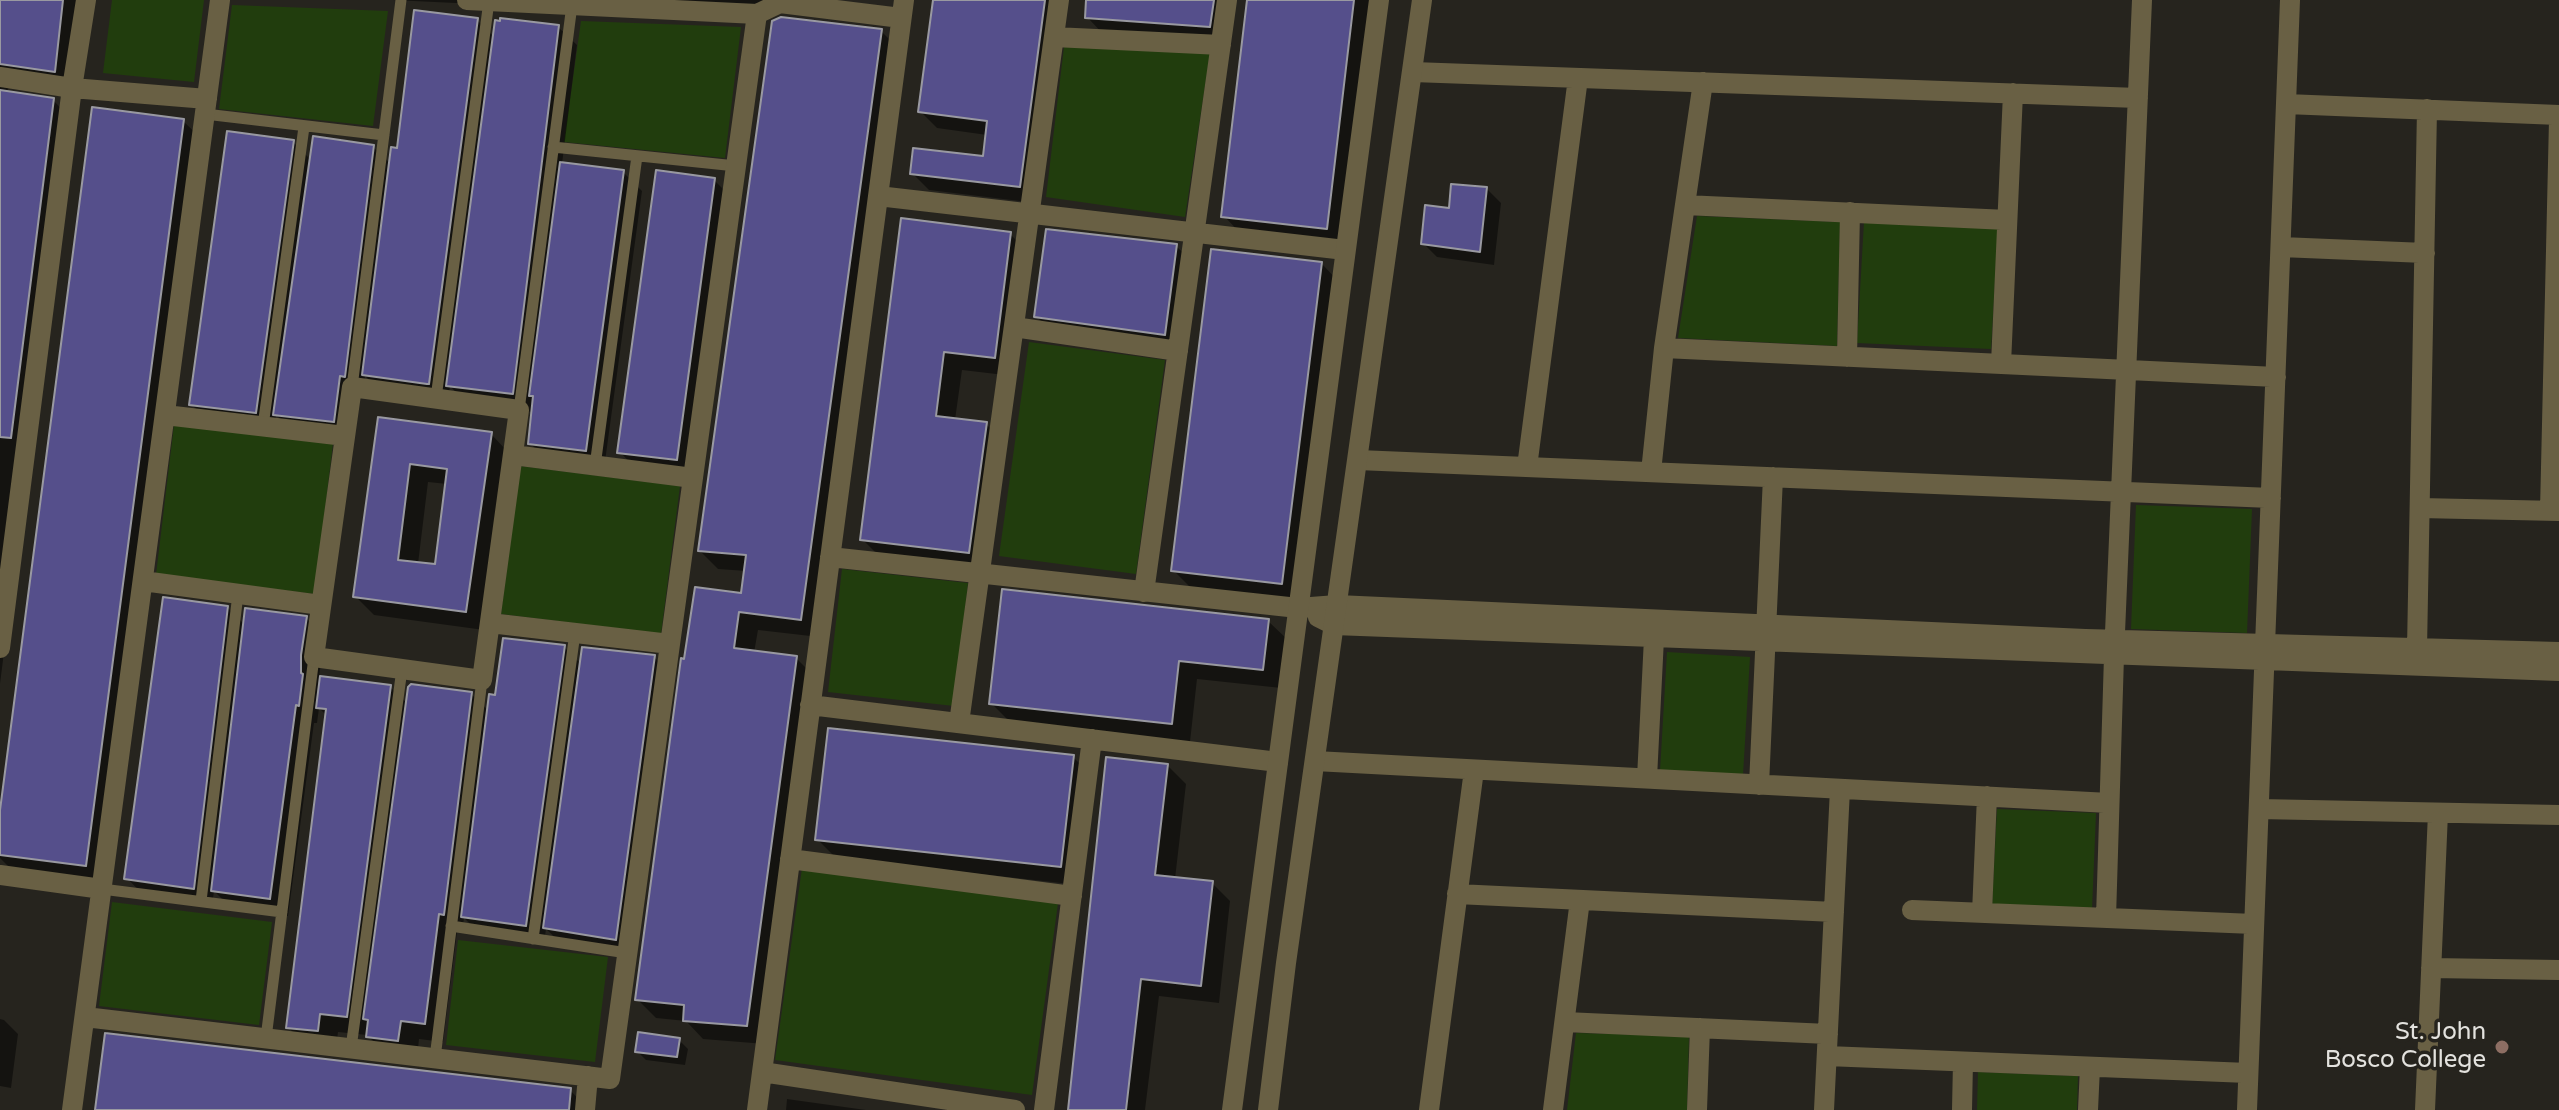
<!DOCTYPE html>
<style>
body{margin:0}
canvas{display:block;background:#26241e}
</style>
<canvas width="2559" height="1110"></canvas>
<script>
const ctx = document.querySelector('canvas').getContext('2d');
ctx.lineJoin = 'round';
function fillPath(path, color) { ctx.fillStyle = color; ctx.fill(path, 'evenodd'); }
const poly = rows => new Path2D(rows.map(r => 'M' + r).join(''));
function stroke(path, color, width, dash) { ctx.strokeStyle = color; ctx.lineWidth = width; ctx.lineCap = dash ? 'butt' : 'round'; ctx.setLineDash(dash || []); ctx.stroke(path); }
function label(font, color, halo, rows, align = 'center') {
  ctx.font = font + ' "Varela Round",sans-serif'; ctx.lineWidth = 7; ctx.setLineDash([]); ctx.textBaseline = 'middle'; ctx.strokeStyle = halo; ctx.fillStyle = color; for (const [text, x, y, turn = 0] of rows) {
    ctx.save(); ctx.translate(x, y); ctx.rotate((+turn || 0) * Math.PI / 180); ctx.textAlign = isNaN(turn) ? turn : align; if (halo) ctx.strokeText(text, 0, 0); ctx.fillText(text, 0, 0); ctx.restore();
  }
}
const green = poly([
 [112,0,204,0,194,82,103,73],
 [232,5,388,11,373,126,219,109],
 [581,21,741,27,725,158,564,142],
 [1064,47,1210,53,1185,217,1046,197],
 [1697,216,1840,222,1837,346,1678,338],
 [1864,222,1998,228,1991,349,1857,343],
 [1029,342,1165,360,1136,574,999,556],
 [174,425,333,443,315,594,156,575],
 [520,466,680,486,661,634,501,614],
 [2136,505,2252,509,2247,633,2131,629],
 [842,569,968,583,954,706,828,692],
 [1667,652,1750,657,1743,775,1660,771],
 [1997,809,2096,813,2092,909,1992,905],
 [802,868,1058,903,1032,1095,775,1060],
 [112,902,272,922,259,1025,99,1006],
 [458,940,608,957,595,1062,446,1045],
 [1576,1033,1689,1036,1687,1110,1567,1110],
 [1978,1072,2078,1076,2077,1110,1977,1110]
]);
const shadow = poly([
 [0,0,83,0,73,90,9,87,6,93,53,100,71,119,0,684],
 [392,0,770,0,770,18],
 [935,0,1064,0,1036,203,929,190,913,174,984,158,987,135,937,128,920,111],
 [1088,0,1232,0,1228,45,1105,36,1087,17],
 [1249,0,1374,0,1345,246,1242,235,1224,216],
 [477,20,495,38,558,27,577,45,562,164,623,172,642,191,604,469,548,462,530,443,533,412,467,404,450,386,448,401,383,393,365,376,363,394,358,394,352,439,294,432,276,415,274,430,210,423,191,404,293,142,311,160,373,147,391,164],
 [881,31,900,50,819,637,758,630,754,653,796,658,815,677,765,1044,703,1039,686,1021,656,1018,637,999,743,595,746,571,718,569,700,551],
 [183,121,202,139,105,884,15,873,0,858,0,825],
 [714,180,733,199,695,478,638,471,620,452],
 [1487,189,1501,203,1494,265,1437,257,1423,243,1451,210],
 [903,221,1010,234,1028,252,1013,376,962,370,955,420,986,424,1005,443,987,571,881,558,863,540],
 [1176,246,1195,264,1183,353,1055,335,1036,316],
 [1322,264,1340,283,1300,602,1192,589,1173,570],
 [380,419,491,434,509,453,484,630,374,615,355,596],
 [428,482,447,484,437,566,418,564],
 [227,607,245,625,306,618,324,637,319,678,390,687,408,704,471,694,489,711,497,697,564,647,581,664,654,657,673,676,634,957,564,946,546,929,544,944,482,935,464,918,462,933,457,932,443,1042,419,1039,417,1059,387,1055,367,1035,338,1032,336,1049,306,1046,288,1027,327,716,319,708,317,723,314,723,288,916,232,909,214,891,212,906,145,897,127,878],
 [1268,621,1287,639,1281,688,1197,679,1190,742,1010,722,991,703],
 [1073,757,1092,776,1079,885,836,858,817,839],
 [1168,766,1186,784,1175,879,1212,883,1230,901,1219,1003,1159,996,1145,1110,1070,1110],
 [0,1019,4,1020,18,1034,11,1088,0,1086],
 [679,1040,688,1049,685,1065,646,1060,637,1051],
 [570,1090,589,1110,97,1110],
 [787,1099,866,1110,786,1110]
]);
const building = poly([
 [0,0,63,0,55,72,0,64,0,0],
 [933,0,1045,0,1020,187,910,174,913,148,983,156,987,121,918,112,933,0],
 [1086,0,1214,0,1210,27,1085,18,1086,0],
 [1247,0,1354,0,1327,229,1221,217,1247,0],
 [414,10,478,18,429,384,427,384,362,375,391,147,397,148,414,10],
 [781,17,882,29,801,620,739,612,734,648,797,656,747,1026,683,1021,684,1005,635,1000,681,658,684,659,695,587,741,593,746,555,698,551,772,21,781,17],
 [500,18,559,25,513,394,446,386,495,20,500,21,500,18],
 [0,90,54,98,11,438,0,437,0,90],
 [92,107,184,119,86,866,0,855,0,810,92,107],
 [227,131,294,140,256,413,189,405,227,131],
 [313,136,374,145,345,377,340,376,334,422,273,415,313,136],
 [560,162,624,170,586,451,528,444,533,396,529,396,560,162],
 [656,170,715,178,677,460,617,453,656,170],
 [1451,184,1487,187,1480,252,1421,244,1425,205,1449,208,1451,184],
 [901,218,1011,232,995,358,944,352,936,416,987,422,969,553,860,540,901,218],
 [1046,229,1177,244,1165,335,1034,317,1046,229],
 [1211,249,1322,262,1282,584,1171,571,1211,249],
 [378,417,492,432,466,612,353,597,378,417],
 [410,464,447,469,435,564,398,560,410,464],
 [1002,589,1269,619,1263,670,1179,661,1172,724,989,704,1002,589],
 [163,597,228,606,194,889,124,879,163,597],
 [245,608,307,616,301,655,301,673,303,674,299,706,296,705,270,899,211,891,245,608],
 [503,638,565,645,526,926,461,917,489,694,495,695,503,638],
 [582,647,655,655,616,940,543,928,582,647],
 [320,676,391,685,347,1017,320,1014,318,1031,286,1028,326,709,316,708,320,676],
 [411,684,472,692,444,915,439,914,425,1024,401,1021,398,1041,366,1037,368,1020,363,1019,408,687,411,684],
 [828,728,1074,755,1061,867,815,840,828,728],
 [1106,757,1168,764,1155,875,1213,881,1201,986,1141,979,1126,1110,1068,1110,1106,757],
 [638,1032,680,1038,677,1057,635,1052,638,1032],
 [105,1033,571,1088,569,1110,95,1110,105,1033]
]);
const service = poly([
 [205,114,384,135],
 [553,147,736,166],
 [352,387,401,0],
 [436,398,489,1],
 [519,410,572,5],
 [263,426,304,127],
 [595,466,637,156],
 [102,889,282,912],
 [201,901,238,594],
 [451,926,627,953],
 [533,939,575,633],
 [266,1038,314,657],
 [351,1048,402,669],
 [435,1058,482,680]
]);
const minor = poly([
 [467,0,757,14,780,3,901,18],
 [1054,37,1221,45],
 [1413,72,2138,98],
 [0,77,72,88,207,99],
 [2286,104,2559,115],
 [878,196,1345,250],
 [1685,205,2007,220],
 [2281,247,2425,253],
 [1014,327,1178,351],
 [1664,348,2276,377],
 [1847,357,1850,212],
 [2001,364,2013,93],
 [352,387,519,410,482,680,314,657,352,387],
 [165,415,345,436],
 [513,455,693,478],
 [1358,460,2271,498],
 [1527,467,1578,78],
 [1651,472,1664,348,1703,82],
 [2420,508,2559,511],
 [2550,511,2559,120],
 [830,557,1298,608,1337,605,2085,639,2559,652],
 [143,581,321,605],
 [1144,592,1227,0],
 [1318,617,1334,625,2559,671],
 [490,623,670,644],
 [0,648,72,88,86,0],
 [2417,649,2427,109],
 [810,705,1278,762],
 [959,723,1059,0],
 [1315,761,2109,803],
 [1647,778,1654,638],
 [1759,785,1773,477],
 [2259,809,2559,815],
 [790,859,1072,896],
 [0,875,102,889],
 [1457,894,1834,912],
 [1912,910,2254,924],
 [1982,913,1987,796],
 [2106,918,2114,656,2142,0],
 [2431,968,2559,970],
 [85,1017,610,1079,757,14],
 [1565,1022,1828,1034],
 [1827,1056,2248,1073],
 [762,1072,1015,1110],
 [72,1110,220,0],
 [585,1110,588,1076],
 [757,1110,904,0],
 [1044,1110,1092,739],
 [1429,1110,1474,770],
 [1553,1110,1580,900],
 [1697,1110,1700,1028],
 [1824,1110,1840,789],
 [1962,1110,1963,1062],
 [2088,1110,2090,1067],
 [2247,1110,2290,0],
 [2425,1110,2438,813]
]);
const tertiary = poly([
 [1232,1110,1379,0],
 [1268,1110,1286,963,1422,0]
]);
const markers = [
 [2502,1047,8,"#8d6e63"]
];
const poiNames = [
 ["St. John",2486,1033],
 ["Bosco College",2486,1061]
];
fillPath(green, '#213d0d');
fillPath(shadow, '#0007');
fillPath(building, '#554f8b');
stroke(building, '#9999a1', 2);
stroke(service, '#696044', 11);
stroke(minor, '#696044', 20);
stroke(tertiary, '#696044', 20);
for (const [x, y, r, color] of markers) { const dot = new Path2D(); dot.arc(x, y, r, 0, 2 * Math.PI); ctx.fillStyle = color; ctx.fill(dot); stroke(dot, '#26241e', 3); }
label('24px', '#e3e2de', '#26241e', poiNames, 'right');
</script>
